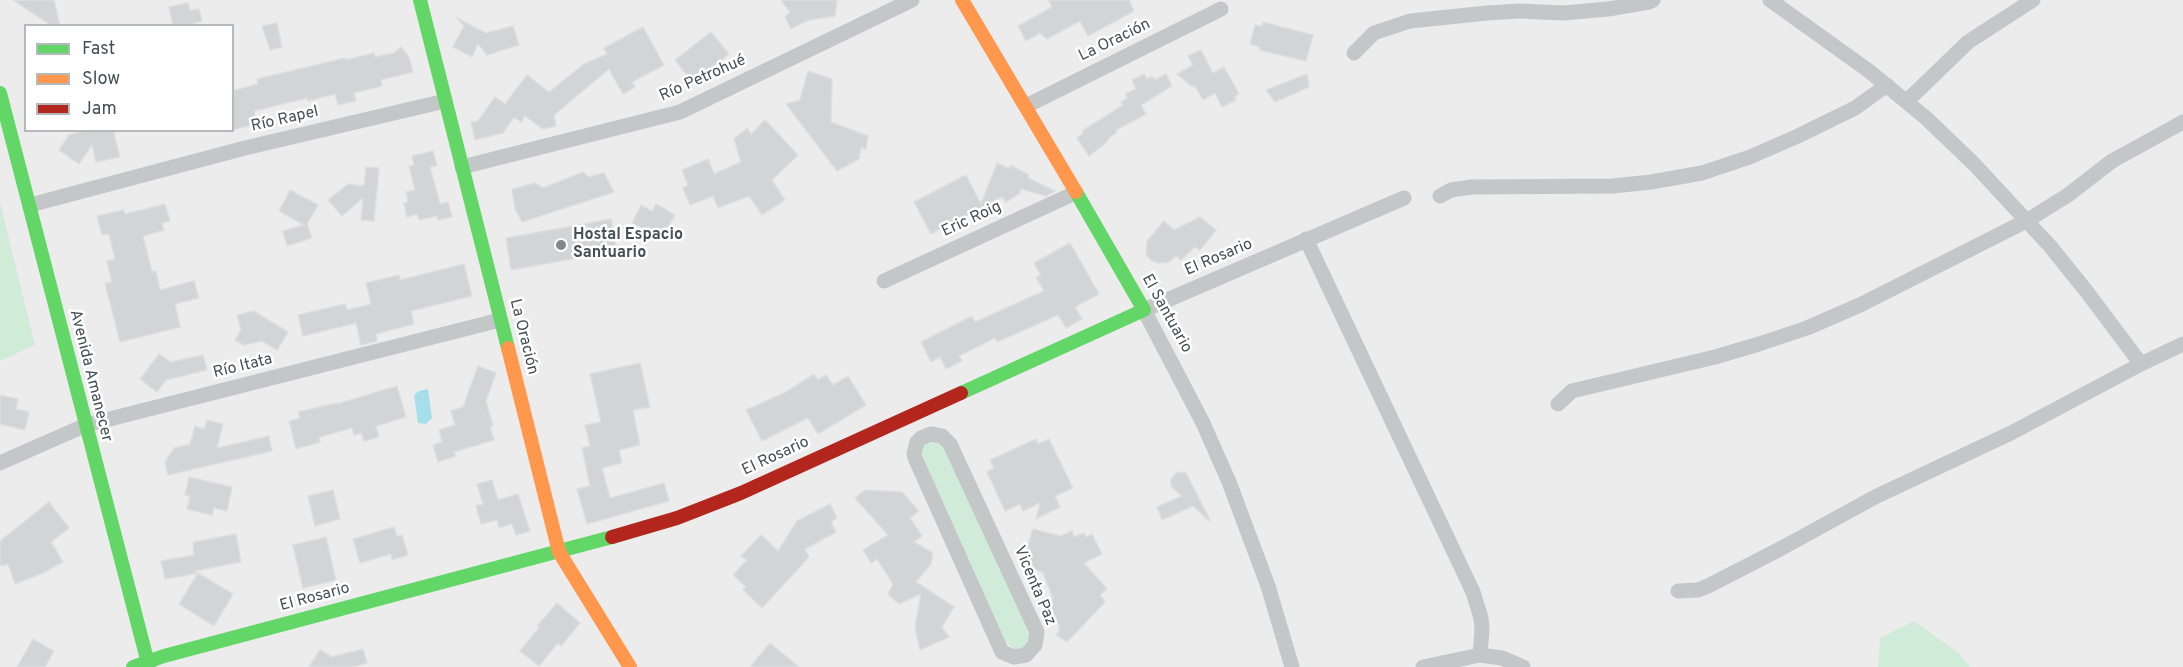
<!DOCTYPE html>
<meta charset="utf-8">
<style>
body{margin:0}
#map{position:relative;width:2183px;height:667px;overflow:hidden;background:#edecec;font-family:Overpass,sans-serif}
canvas{display:block}
.legend{position:absolute;left:24px;top:24px;width:210px;height:108px;box-sizing:border-box;background:#fff;border:2px solid #b4b9bc;margin:0;padding:8px 10px;list-style:none;font-size:18px;color:#445058}
.legend li{display:flex;align-items:center;gap:12px;height:30px}
.legend b{width:30px;border:2px solid #b4b9bc}
</style>
<div id="map">
<canvas width="2183" height="667"></canvas>
<ul class="legend">
<li><b style="height:8px;background:#63d668"></b>Fast</li>
<li><b style="height:8px;background:#ff974d"></b>Slow</li>
<li><b style="height:8px;background:#b3261e"></b>Jam</li>
</ul>
</div>
<script>
const ctx = document.querySelector('canvas').getContext('2d');
ctx.lineJoin = 'round';
function fillPath(path, color) { ctx.fillStyle = color; ctx.fill(path, 'evenodd'); }
const poly = rows => new Path2D(rows.map(r => 'M' + r).join(''));
function stroke(path, color, width, dash) { ctx.strokeStyle = color; ctx.lineWidth = width; ctx.lineCap = dash ? 'butt' : 'round'; ctx.setLineDash(dash || []); ctx.stroke(path); }
function label(font, color, halo, rows, align = 'center') {
  ctx.font = font + ' Overpass,sans-serif'; ctx.lineWidth = 5; ctx.setLineDash([]); ctx.textBaseline = 'middle'; ctx.strokeStyle = halo; ctx.fillStyle = color; for (const [text, x, y, turn = 0] of rows) {
    ctx.save(); ctx.translate(x, y); ctx.rotate((+turn || 0) * Math.PI / 180); ctx.textAlign = isNaN(turn) ? turn : align; if (halo) ctx.strokeText(text, 0, 0); ctx.fillText(text, 0, 0); ctx.restore();
  }
}
const green = poly([
 [0,202,35,345,0,361],
 [933,441,943,444,1031,632,1031,639,1023,649,1015,650,1006,642,921,463,920,453,924,445],
 [1914,621,1960,654,1970,667,1878,667,1880,638]
]);
const water = poly([
 [428,389,432,418,426,424,418,423,414,395,419,391]
]);
const building = poly([
 [13,0,54,0,60,26,52,26,13,0],
 [781,0,837,0,835,16,809,20,791,29,785,17,790,12,781,0],
 [1048,0,1129,0,1134,11,1088,36,1080,21,1047,39,1040,33,1026,41,1018,26,1052,7,1048,0],
 [188,3,190,10,199,9,202,21,193,23,193,26,173,26,169,7,188,3],
 [457,18,486,33,513,26,519,45,487,55,478,44,472,57,453,47,464,26,457,18],
 [1263,22,1313,35,1306,61,1259,50,1260,47,1250,44,1255,25,1262,26,1263,22],
 [277,23,282,47,270,50,262,26,277,23],
 [643,27,664,65,632,82,635,87,623,94,609,69,554,115,556,126,543,129,525,116,521,122,514,117,503,133,475,140,471,122,478,121,495,97,505,104,527,75,549,92,584,64,607,54,604,48,643,27],
 [711,32,729,54,692,82,675,60,711,32],
 [401,47,409,57,413,72,381,80,382,86,354,93,356,101,338,105,335,94,308,101,307,98,254,111,257,124,232,130,232,91,258,84,257,79,345,58,346,60,374,53,375,57,394,53,401,47],
 [1201,50,1213,73,1224,67,1239,94,1234,97,1236,100,1222,107,1215,93,1203,100,1195,86,1191,86,1177,74,1193,65,1188,56,1201,50],
 [808,71,832,79,831,122,868,136,866,149,861,148,859,159,837,171,786,104,800,100,808,71],
 [1144,74,1147,79,1152,76,1155,80,1166,74,1172,86,1141,105,1146,114,1116,130,1117,132,1110,137,1106,143,1089,156,1077,138,1083,133,1082,131,1123,105,1121,102,1128,98,1125,94,1136,89,1132,80,1144,74],
 [1307,74,1309,87,1275,102,1266,90,1307,74],
 [765,120,798,155,772,180,785,200,762,215,749,196,718,208,713,196,690,205,683,188,688,185,682,170,708,159,714,174,741,162,734,139,747,128,751,134,765,120],
 [89,130,113,130,120,157,96,162,92,145,79,164,59,150,69,135,89,130],
 [433,151,437,166,430,167,440,204,448,202,452,217,438,220,437,216,419,220,417,214,407,217,404,203,408,202,406,192,415,190,409,166,414,165,412,156,433,151],
 [997,163,1010,169,1010,165,1029,175,1028,178,1055,191,1046,196,1021,189,1020,193,1006,202,1002,197,931,234,914,202,966,175,981,204,997,163],
 [366,167,379,168,374,221,361,220,363,198,342,216,328,200,348,184,364,186,366,167],
 [583,172,589,177,604,173,614,192,522,222,515,209,512,189,535,183,543,188,583,172],
 [290,190,318,205,307,224,312,238,287,246,283,231,304,225,279,211,290,190],
 [165,204,170,221,162,223,164,230,143,236,152,272,156,271,160,290,194,281,199,298,175,304,180,327,120,342,105,283,112,282,107,261,115,259,109,234,102,235,97,216,124,210,125,214,165,204],
 [656,204,675,215,661,239,632,223,641,205,652,211,656,204],
 [1200,217,1216,230,1200,250,1195,247,1181,260,1176,256,1169,262,1158,263,1151,260,1146,254,1147,241,1164,221,1174,230,1200,217],
 [611,219,617,251,511,270,506,238,611,219],
 [1070,243,1099,294,1075,307,1082,319,1066,328,1058,315,997,342,995,338,959,356,962,361,946,369,940,357,931,362,921,342,972,316,975,322,1044,291,1036,278,1041,275,1034,263,1070,243],
 [464,264,472,296,411,311,414,324,376,334,377,341,361,345,356,323,303,336,298,315,345,304,347,310,371,304,366,283,399,275,400,280,464,264],
 [254,311,288,332,277,350,262,341,244,345,235,340,241,330,237,315,254,311],
 [159,354,171,362,203,355,207,370,166,380,157,392,140,379,159,354],
 [640,363,650,407,633,410,640,445,619,450,622,463,602,468,610,498,664,483,669,501,587,524,577,489,590,486,582,448,590,446,585,425,601,422,590,374,640,363],
 [478,366,496,373,486,401,493,426,490,427,494,440,454,452,456,456,438,462,433,445,442,442,439,430,455,425,451,411,463,407,478,366],
 [814,374,818,380,826,375,833,385,848,376,866,405,818,434,808,418,762,441,746,410,786,392,814,374],
 [397,386,406,417,376,426,379,437,364,441,361,433,354,435,352,428,319,437,320,442,296,449,289,421,300,418,298,412,337,403,337,404,397,386],
 [0,395,18,399,16,409,29,412,25,430,0,424,0,395],
 [207,420,223,424,217,448,269,436,272,451,168,475,165,462,174,448,190,444,195,426,204,429,207,420],
 [1036,439,1038,444,1049,439,1073,488,1055,496,1060,507,1036,519,1040,503,1023,511,1020,504,1005,511,987,472,994,468,990,460,1036,439],
 [1177,472,1186,473,1210,520,1209,521,1193,506,1162,520,1157,507,1182,496,1171,486,1171,479,1177,472],
 [189,477,232,487,227,511,214,508,212,515,187,509,190,496,185,495,189,477],
 [492,480,498,500,518,494,530,531,516,535,512,524,499,528,497,520,481,524,476,506,483,504,477,484,492,480],
 [333,490,340,519,315,526,308,496,333,490],
 [865,490,902,492,919,511,910,518,922,536,914,542,933,553,931,564,916,582,954,607,942,627,949,637,920,650,915,627,921,594,899,604,888,594,893,584,877,559,871,563,863,550,888,535,855,498,865,490],
 [49,502,69,528,51,542,63,562,43,573,15,584,8,564,0,566,0,541,49,502],
 [830,504,837,518,831,522,836,532,805,549,809,557,762,608,743,590,746,587,733,575,747,560,741,556,761,535,778,551,797,521,830,504],
 [394,527,397,536,402,535,408,555,392,560,391,554,360,563,353,539,394,527],
 [1033,529,1060,536,1072,531,1074,537,1084,533,1086,537,1092,534,1102,554,1084,563,1107,589,1100,595,1105,602,1067,642,1056,635,1060,629,1058,628,1060,625,1049,618,1052,614,1046,610,1053,598,1043,573,1029,566,1030,562,1023,560,1033,529],
 [236,534,241,562,195,571,198,573,165,579,161,561,194,555,193,542,236,534],
 [326,537,336,580,303,588,293,545,326,537],
 [198,573,233,594,214,626,179,604,198,573],
 [557,603,580,623,561,646,558,643,539,666,520,651,539,628,537,626,557,603],
 [33,639,54,651,45,667,17,667,33,639],
 [770,643,799,667,750,667,770,643],
 [363,649,367,663,352,667,309,667,320,650,332,657,363,649]
]);
const street = poly([
 [1770,0,1869,71,1926,118,1974,164,2050,246,2087,292,2141,364],
 [1354,53,1374,33,1410,21,1487,13,1519,11,1563,13,1608,9,1649,2,1653,0],
 [1907,101,1968,42,2033,0],
 [1026,106,1221,9],
 [462,167,680,112,912,0],
 [1440,196,1451,190,1471,187,1613,186,1651,182,1702,173,1750,157,1798,136,1855,108,1887,85],
 [30,205,245,148,445,101],
 [1306,239,1473,592,1481,618,1482,629,1480,655],
 [884,281,1075,193],
 [1558,404,1572,391,1715,357,1759,344,1807,328,1860,305,2028,220,2068,195,2112,161,2183,122],
 [931,434,942,436,950,444,1037,632,1035,645,1026,655,1014,657,1002,652,915,458,914,453,917,442,921,438,931,434],
 [0,463,86,425,500,320],
 [1678,591,1698,590,1708,586,1780,549,1875,497,2011,433,2141,364,2183,344],
 [1292,667,1268,586,1229,482,1203,423,1144,310,1404,198],
 [1423,667,1480,655,1502,658,1523,667]
]);
const fast = poly([
 [420,0,508,348],
 [0,93,149,667],
 [961,393,1144,310,1076,192],
 [133,667,164,656,612,537]
]);
const slow = poly([
 [962,0,1076,192],
 [508,348,559,552,630,667]
]);
const jam = poly([
 [612,537,677,518,741,493,961,393]
]);
const markers = [
 [561,245,6,"#7f878c"]
];
const streetNames = [
 ["La Oración",1115,41,-26],
 ["Río Petrohué",703,79,-24],
 ["Río Rapel",285,120,-13],
 ["Eric Roig",972,220,-25],
 ["El Rosario",1219,258,-23],
 ["El Santuario",1166,314,61],
 ["La Oración",523,337,76],
 ["Río Itata",243,367,-14],
 ["Avenida Amanecer",90,376,76],
 ["El Rosario",776,457,-25],
 ["Vicenta Paz",1034,586,67],
 ["El Rosario",315,598,-15]
];
const poiNames = [
 ["Hostal Espacio",573,236],
 ["Santuario",573,254]
];
fillPath(green, '#d0ecd9');
fillPath(water, '#a6dfe9');
fillPath(building, '#d3d4d5');
stroke(building, '#dededf', 1.5);
stroke(street, '#c4c7c8', 15);
stroke(fast, '#63d668', 14);
stroke(slow, '#ff974d', 14);
stroke(jam, '#b3261e', 14);
for (const [x, y, r, color] of markers) { const dot = new Path2D(); dot.arc(x, y, r, 0, 2 * Math.PI); ctx.fillStyle = color; ctx.fill(dot); stroke(dot, '#fff', 2); }
label('16px', '#445058', '#fff', streetNames);
label('bold 16px', '#445058', '#fff', poiNames, 'left');
</script>
